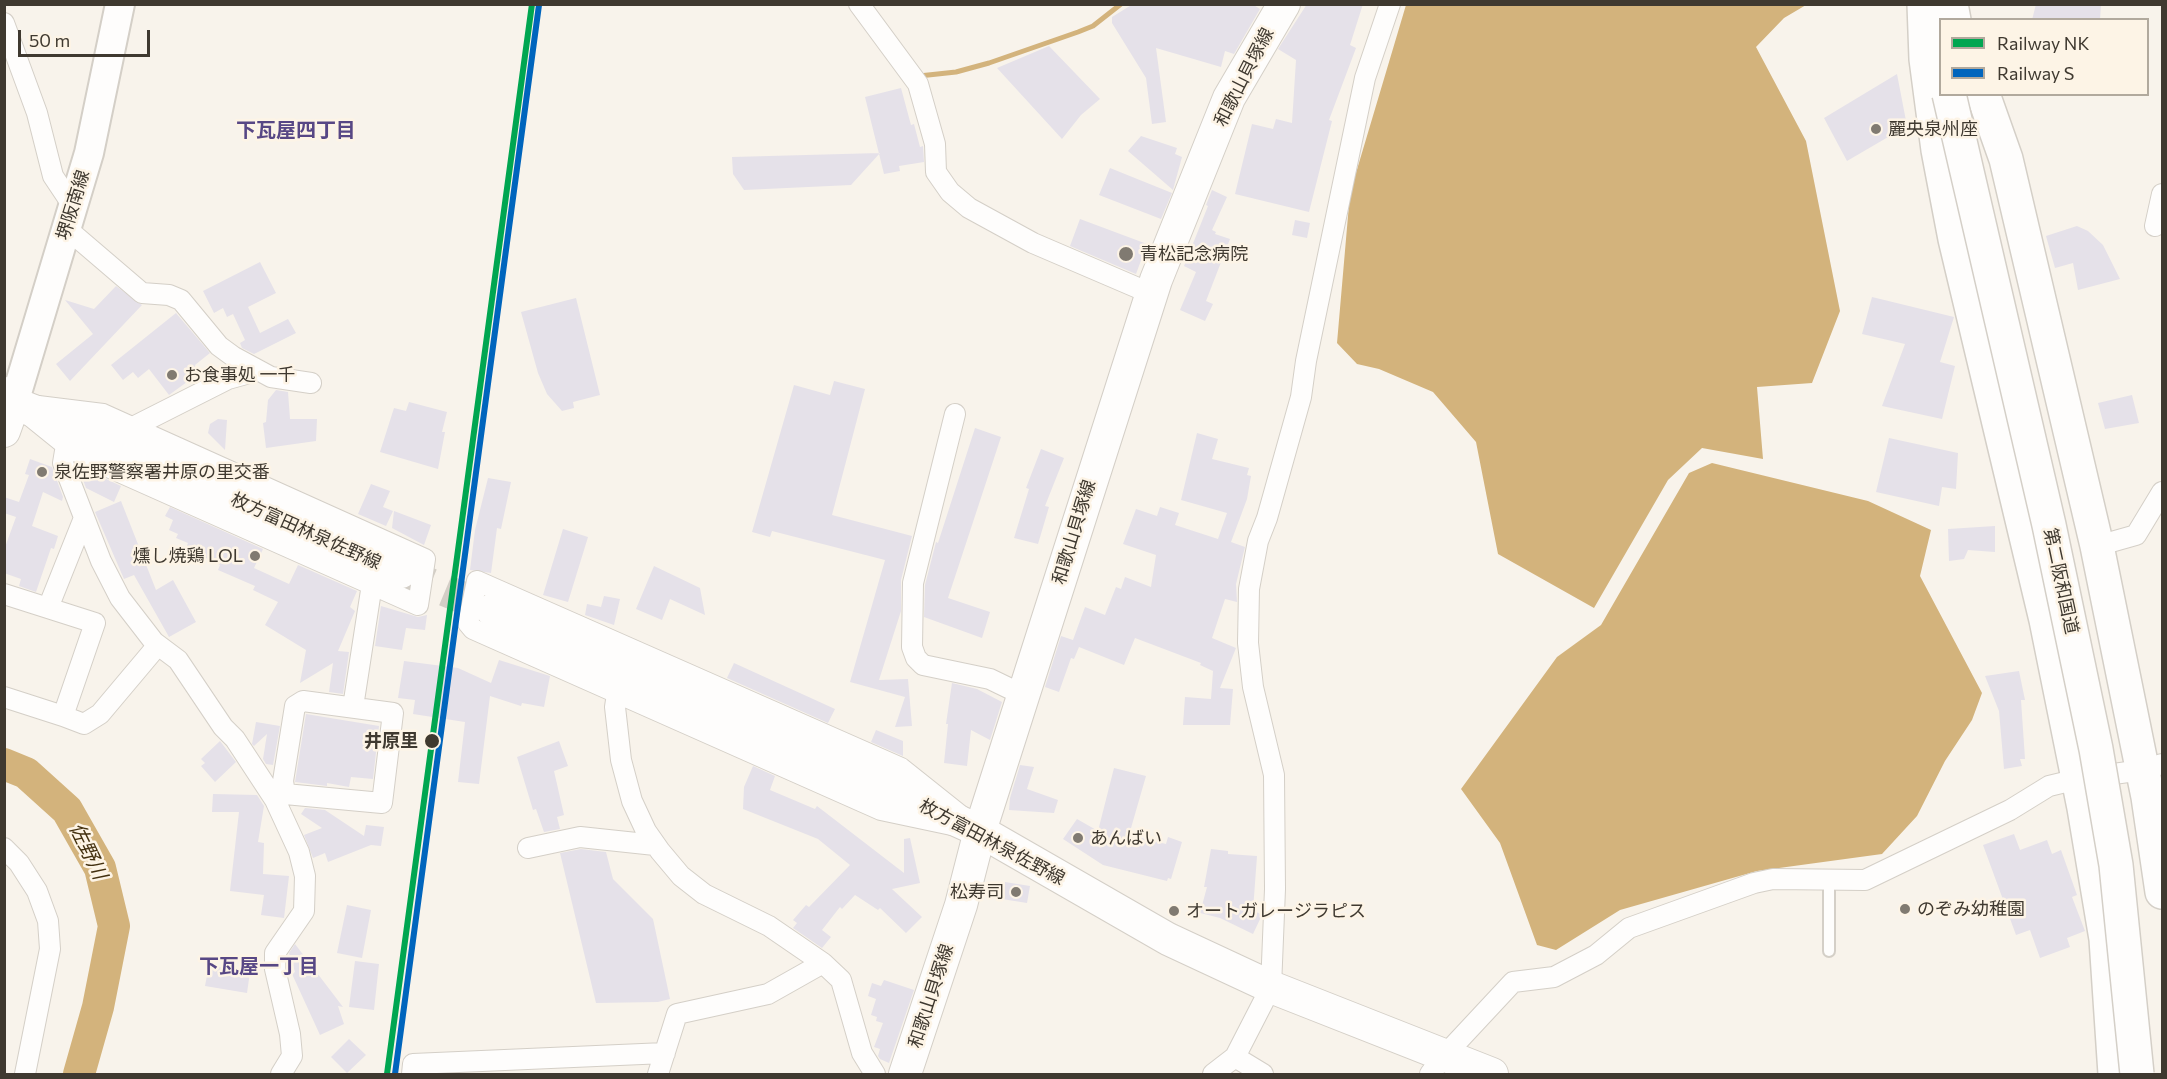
<!DOCTYPE html>
<meta charset="utf-8">
<style>
body{margin:0}
#map{position:relative;width:2167px;height:1079px;overflow:hidden;background:#f8f3eb;font-family:Commissioner,sans-serif}
canvas{display:block}
.frame{position:absolute;inset:0;border:6px solid #3f3930;pointer-events:none}
.legend{position:absolute;left:1939px;top:18px;width:210px;height:78px;box-sizing:border-box;background:#fdf4e6;border:2px solid #b1a99d;margin:0;padding:8px 10px;list-style:none;font-size:18px;color:#3f3930}
.legend li{display:flex;align-items:center;gap:12px;height:30px}
.legend b{width:30px;border:2px solid #b1a99d}
.scale{position:absolute;left:18px;top:30px;width:132px;height:27px;box-sizing:border-box;border:3px solid #3f3930;border-top:0;padding-left:8px;font-size:18px;line-height:21px;white-space:nowrap;color:#3f3930;-webkit-text-stroke:4px #fdf4e6;paint-order:stroke}
</style>
<div id="map">
<canvas width="2167" height="1079"></canvas>
<div class="frame"></div>
<ul class="legend">
<li><b style="height:8px;background:#00a651"></b>Railway NK</li>
<li><b style="height:8px;background:#0065bd"></b>Railway S</li>
</ul>
<div class="scale">50 m</div>
</div>
<script>
const ctx = document.querySelector('canvas').getContext('2d');
ctx.lineJoin = 'round';
function fillPath(path, color) { ctx.fillStyle = color; ctx.fill(path, 'evenodd'); }
const poly = rows => new Path2D(rows.map(r => 'M' + r).join(''));
function stroke(path, color, width, dash) { ctx.strokeStyle = color; ctx.lineWidth = width; ctx.lineCap = dash ? 'butt' : 'round'; ctx.setLineDash(dash || []); ctx.stroke(path); }
function label(font, color, halo, rows, align = 'center') {
  ctx.font = font + ' Commissioner,"Noto Sans JP",sans-serif'; ctx.lineWidth = 5; ctx.setLineDash([]); ctx.textBaseline = 'middle'; ctx.strokeStyle = halo; ctx.fillStyle = color; for (const [text, x, y, turn = 0] of rows) {
    ctx.save(); ctx.translate(x, y); ctx.rotate((+turn || 0) * Math.PI / 180); ctx.textAlign = isNaN(turn) ? turn : align; if (halo) ctx.strokeText(text, 0, 0); ctx.fillText(text, 0, 0); ctx.restore();
  }
}
const water = poly([
 [1406,5,1806,5,1784,18,1756,47,1806,141,1840,311,1812,383,1757,387,1763,459,1702,448,1668,480,1594,608,1498,554,1476,442,1433,392,1379,369,1357,364,1337,343,1350,193],
 [1712,463,1868,501,1931,530,1920,576,1982,693,1972,720,1945,761,1917,816,1882,854,1757,871,1620,910,1556,950,1537,945,1500,843,1461,789,1557,657,1601,625,1689,473]
]);
const stream = poly([
 [919,76,956,72,989,63,1078,32,1093,26,1121,4]
]);
const river = poly([
 [4,764,26,773,67,810,100,868,114,926,98,1007,79,1074]
]);
const building = poly([
 [1133,4,1252,4,1260,9,1234,54,1225,51,1221,67,1156,48,1166,122,1152,124,1146,78,1112,23,1112,17],
 [1307,4,1363,4,1350,45,1356,48,1329,120,1332,121,1309,212,1235,194,1252,124,1273,129,1276,119,1292,123,1296,60,1278,49],
 [2036,4,2101,4,2100,20,2032,20],
 [1049,46,1100,99,1081,115,1062,139,997,68],
 [1897,74,1907,126,1847,161,1824,118],
 [901,88,911,125,914,124,920,147,923,146,924,162,899,166,900,171,884,174,865,97],
 [1141,136,1177,148,1175,154,1182,157,1173,190,1128,151],
 [880,153,851,185,744,190,733,174,732,157],
 [1110,168,1172,193,1161,219,1099,195],
 [1212,190,1227,197,1212,230,1216,232,1215,234,1230,239,1206,301,1213,304,1205,321,1180,310,1196,272,1184,266,1208,206,1206,205],
 [1080,219,1147,244,1136,274,1070,246],
 [1295,220,1310,223,1307,238,1292,235],
 [2077,226,2088,231,2103,245,2120,279,2078,290,2073,263,2055,268,2046,236],
 [260,262,276,293,248,307,260,333,288,319,296,333,254,354,242,348,240,343,245,340,233,314,227,317,223,308,214,313,203,291],
 [116,286,142,305,70,381,56,364,93,334,65,300,94,309],
 [1872,297,1954,317,1940,362,1955,366,1942,419,1882,406,1905,344,1862,334],
 [576,298,600,395,573,402,574,408,562,411,547,394,538,373,521,312],
 [176,313,210,353,195,365,198,374,169,395,149,369,138,378,133,372,123,380,111,365],
 [834,381,865,389,832,515,912,536,901,580,901,611,879,680,908,679,912,726,895,727,905,697,850,682,885,560,772,531,770,537,752,532,794,385,830,395],
 [276,390,288,392,290,419,317,419,316,441,266,448,263,423,266,422,268,400],
 [2132,395,2139,423,2105,429,2098,403],
 [409,402,447,412,442,432,445,432,438,469,380,452,394,408,406,411],
 [218,419,227,420,225,450,208,433,210,424],
 [975,428,1001,437,948,598,990,612,982,638,924,617,925,585,936,542,938,543],
 [1197,433,1218,439,1212,459,1249,468,1247,475,1251,476,1247,499,1231,542,1245,547,1236,584,1237,602,1225,599,1212,638,1236,648,1220,688,1233,689,1230,725,1183,725,1185,697,1211,699,1213,671,1200,665,1201,663,1135,638,1124,665,1079,647,1074,659,1071,658,1059,692,1045,687,1061,636,1073,640,1085,607,1105,615,1116,587,1121,589,1125,577,1151,587,1156,555,1123,544,1136,509,1157,516,1160,507,1179,513,1175,525,1218,539,1227,513,1181,500],
 [1889,438,1958,453,1956,489,1942,487,1939,506,1876,492],
 [1041,449,1064,458,1045,506,1049,507,1038,544,1014,538,1029,489,1026,488],
 [30,459,52,467,63,497,62,501,43,492,32,526,58,536,54,549,51,548,36,592,19,586,21,579,4,573,4,550,16,517,4,513,4,497,19,502,29,475,25,474],
 [78,466,121,486,114,502,86,488],
 [488,478,511,482,501,529,497,528,491,573,470,570,475,530],
 [371,484,390,491,383,507,393,511,386,526,358,514],
 [121,501,156,590,173,580,196,622,169,637,134,575,124,579,95,512],
 [170,507,263,549,254,568,289,584,298,565,357,591,350,607,355,611,338,651,349,652,343,694,329,692,333,663,300,683,306,650,265,625,278,602,253,590,255,586,218,570,220,565,186,548,188,543,176,538,178,534,169,530,173,520,165,516],
 [394,511,431,525,424,545,392,528],
 [1995,526,1995,552,1968,550,1964,559,1949,561,1948,529],
 [563,529,588,537,568,602,543,595],
 [654,566,700,588,705,615,670,599,662,620,636,609],
 [604,596,620,599,614,625,585,615,587,604,601,607],
 [381,606,418,617,427,615,425,630,406,628,402,650,375,646],
 [499,660,550,676,544,707,522,703,521,706,490,696,479,784,458,782,465,722,413,714,415,700,398,698,404,661,458,668,491,683],
 [734,663,835,709,828,723,727,678],
 [2019,671,2025,700,2021,700,2025,759,2020,759,2022,766,2004,769,1999,711,1985,676],
 [952,683,977,689,1002,702,990,740,971,730,967,766,944,763,948,724,946,724],
 [306,714,379,726,373,779,351,777,349,787,327,783,327,786,295,782],
 [256,722,280,726,273,765,266,764,263,759,267,734,254,746,252,744],
 [876,730,903,741,903,756,871,742],
 [220,741,236,762,215,782,201,766,205,763,201,759],
 [559,741,568,766,554,771,564,815,557,817,560,829,544,832,536,809,533,810,517,757],
 [1020,765,1034,767,1027,789,1058,800,1054,813,1009,810,1010,798],
 [753,766,775,776,770,790,815,809,817,806,904,873,904,839,910,838,920,883,892,889,922,917,906,933,880,908,878,910,855,895,842,909,840,907,822,930,831,937,822,948,793,928,797,923,793,920,806,905,809,907,850,865,818,839,743,809,744,787],
 [1114,768,1146,776,1129,835,1166,844,1168,837,1182,842,1171,879,1168,878,1167,881,1103,865,1063,839,1077,819,1098,831],
 [213,794,257,795,264,806,258,842,264,843,263,874,289,876,284,918,261,915,264,895,230,891,239,812,212,812],
 [305,808,325,810,364,836,366,825,384,827,381,846,371,845,328,862,325,853,313,858,304,835,322,828,301,814],
 [2014,834,2020,850,2047,840,2052,854,2061,850,2077,895,2072,897,2085,931,2067,938,2070,947,2040,958,2030,930,2016,935,1983,845],
 [581,849,606,852,613,879,653,919,670,999,658,1002,596,1003,560,853],
 [1211,849,1228,851,1228,854,1257,856,1253,910,1262,915,1253,934,1220,918,1200,913,1207,887,1204,887],
 [1005,882,1030,886,1027,903,1002,899],
 [347,905,371,910,362,958,337,953],
 [295,944,343,1007,338,1006,344,1024,320,1035,292,974,295,972,289,953],
 [355,961,379,964,374,1010,349,1007],
 [209,965,250,972,247,993,205,986],
 [884,980,914,990,889,1063,880,1059,878,1056,880,1049,874,1047,883,1023,876,1021,877,1017,871,1015,876,999,868,996,872,983,881,986],
 [349,1039,366,1055,347,1073,331,1057]
]);
const primaryTunnel = poly([
 [401,572,492,610]
]);
const lane = poly([
 [1829,881,1829,951]
]);
const street = poly([
 [859,4,918,84,935,144,936,172,950,192,969,208,1033,243,1152,294],
 [4,23,37,113,53,176,73,206],
 [2155,226,2162,194],
 [66,228,142,293,169,295,181,300,219,346,234,357,271,377,311,383],
 [14,403,103,414,425,559,418,605,88,458,66,445,14,403],
 [955,414,913,583,912,647,916,658,923,665,990,679,1023,695],
 [133,427,228,379,257,371],
 [66,445,63,463,101,561,120,598,154,642,178,660,223,727,235,739,275,800,299,852,305,876,304,911,275,953,275,969,290,1034,292,1056,281,1074],
 [2097,546,2136,535,2162,492],
 [477,581,901,768,980,831,881,810,473,629,468,623,477,581],
 [4,594,95,623,63,716,4,697],
 [48,608,84,518],
 [617,694,615,707,621,760,632,801,646,831,660,851,681,876,704,894,769,926,823,963],
 [353,707,372,584],
 [63,716,84,724,100,714,158,645],
 [275,800,285,794,382,803,393,713,303,701,295,706,283,781,285,794],
 [4,848,19,863,37,891,48,921,50,949,25,1074],
 [528,848,580,837,655,845],
 [1235,1057,1263,1074],
 [412,1074,413,1064,665,1053],
 [658,1074,677,1014,768,994,823,963,841,980,862,1053,875,1074],
 [1213,1074,1235,1057,1271,987,1275,889,1274,775,1253,687,1248,643,1249,589,1258,541,1267,518,1301,397,1306,361,1365,78,1390,4],
 [1430,1074,1444,1056,1513,982,1554,977,1596,955,1629,928,1754,883,1773,879,1865,880,2010,810,2049,786,2078,779,2142,770,2162,764]
]);
const secondary = poly([
 [14,403,89,153,120,4]
]);
const primary = poly([
 [4,393,14,403,93,435,401,572],
 [4,431,14,403],
 [492,610,980,831,1168,939,1271,987,1492,1074],
 [905,1074,961,905,980,831,1156,280,1229,98,1284,4]
]);
const highway = poly([
 [1924,4,1926,59,1938,150,1955,239,2046,620,2084,808,2106,939,2115,1074],
 [1951,4,1954,20],
 [1983,94,2006,159,2097,546,2148,797,2162,892]
]);
const highwayBridge = poly([
 [1949,94,2049,525,2096,749,2116,865,2137,1074]
]);
const rail1 = poly([
 [387,1074,532,4]
]);
const rail2 = poly([
 [395,1074,539,5]
]);
const markers = [
 [1876,129,6,"#807a71"],
 [1126,254,8,"#807a71"],
 [172,375,6,"#807a71"],
 [42,472,6,"#807a71"],
 [255,556,6,"#807a71"],
 [432,741,8,"#3f3930"],
 [1078,838,6,"#807a71"],
 [1016,892,6,"#807a71"],
 [1905,909,6,"#807a71"],
 [1174,911,6,"#807a71"]
];
const streetNames = [
 ["和歌山貝塚線",1244,77,-63],
 ["堺阪南線",73,205,-73],
 ["枚方富田林泉佐野線",306,531,24],
 ["和歌山貝塚線",1074,532,-73],
 ["第二阪和国道",2061,581,78],
 ["枚方富田林泉佐野線",992,842,28],
 ["和歌山貝塚線",931,996,-72]
];
const poiNames = [
 ["麗央泉州座",1888,129],
 ["青松記念病院",1140,254],
 ["お食事処 一千",184,375],
 ["泉佐野警察署井原の里交番",54,472],
 ["燻し焼鶏 LOL",243,556,"right"],
 ["あんばい",1090,838],
 ["松寿司",1004,892,"right"],
 ["のぞみ幼稚園",1917,909],
 ["オートガレージラピス",1186,911]
];
const stopNames = [
 ["井原里",418,741]
];
const neighbourhoodNames = [
 ["下瓦屋四丁目",296,130],
 ["下瓦屋一丁目",259,966]
];
const waterNames = [
 ["佐野川",88,851,64]
];
fillPath(water, '#d3b37c');
stroke(stream, '#d3b37c', 5);
stroke(river, '#d3b37c', 32);
fillPath(building, '#e5e1e9');
stroke(primaryTunnel, '#d3cec6', 32, [32, 16]);
stroke(lane, '#d4cfc7', 14);
stroke(street, '#d4cfc7', 22);
stroke(secondary, '#d4cfc7', 32);
stroke(primary, '#d4cfc7', 34);
stroke(highway, '#d4cfc7', 36);
stroke(lane, '#fefdfc', 10);
stroke(street, '#fefdfc', 20);
stroke(secondary, '#fefdfc', 28);
stroke(primary, '#fefdfc', 32);
stroke(highway, '#fefdfc', 33);
stroke(highwayBridge, '#d4cfc7', 36, []);
stroke(highwayBridge, '#fefdfc', 33);
stroke(rail1, '#00a651', 6);
stroke(rail2, '#0065bd', 6);
for (const [x, y, r, color] of markers) { const dot = new Path2D(); dot.arc(x, y, r, 0, 2 * Math.PI); ctx.fillStyle = color; ctx.fill(dot); stroke(dot, '#fdf4e6', 2); }
label('18px', '#3f3930', '#fdf4e6', streetNames);
label('18px', '#3f3930', '#fdf4e6', poiNames, 'left');
label('bold 18px', '#3f3930', '#fdf4e6', stopNames, 'right');
label('bold 20px', '#574785', '#fdf4e6', neighbourhoodNames);
label('italic 20px', '#443110', '#fdf4e6', waterNames);
</script>
